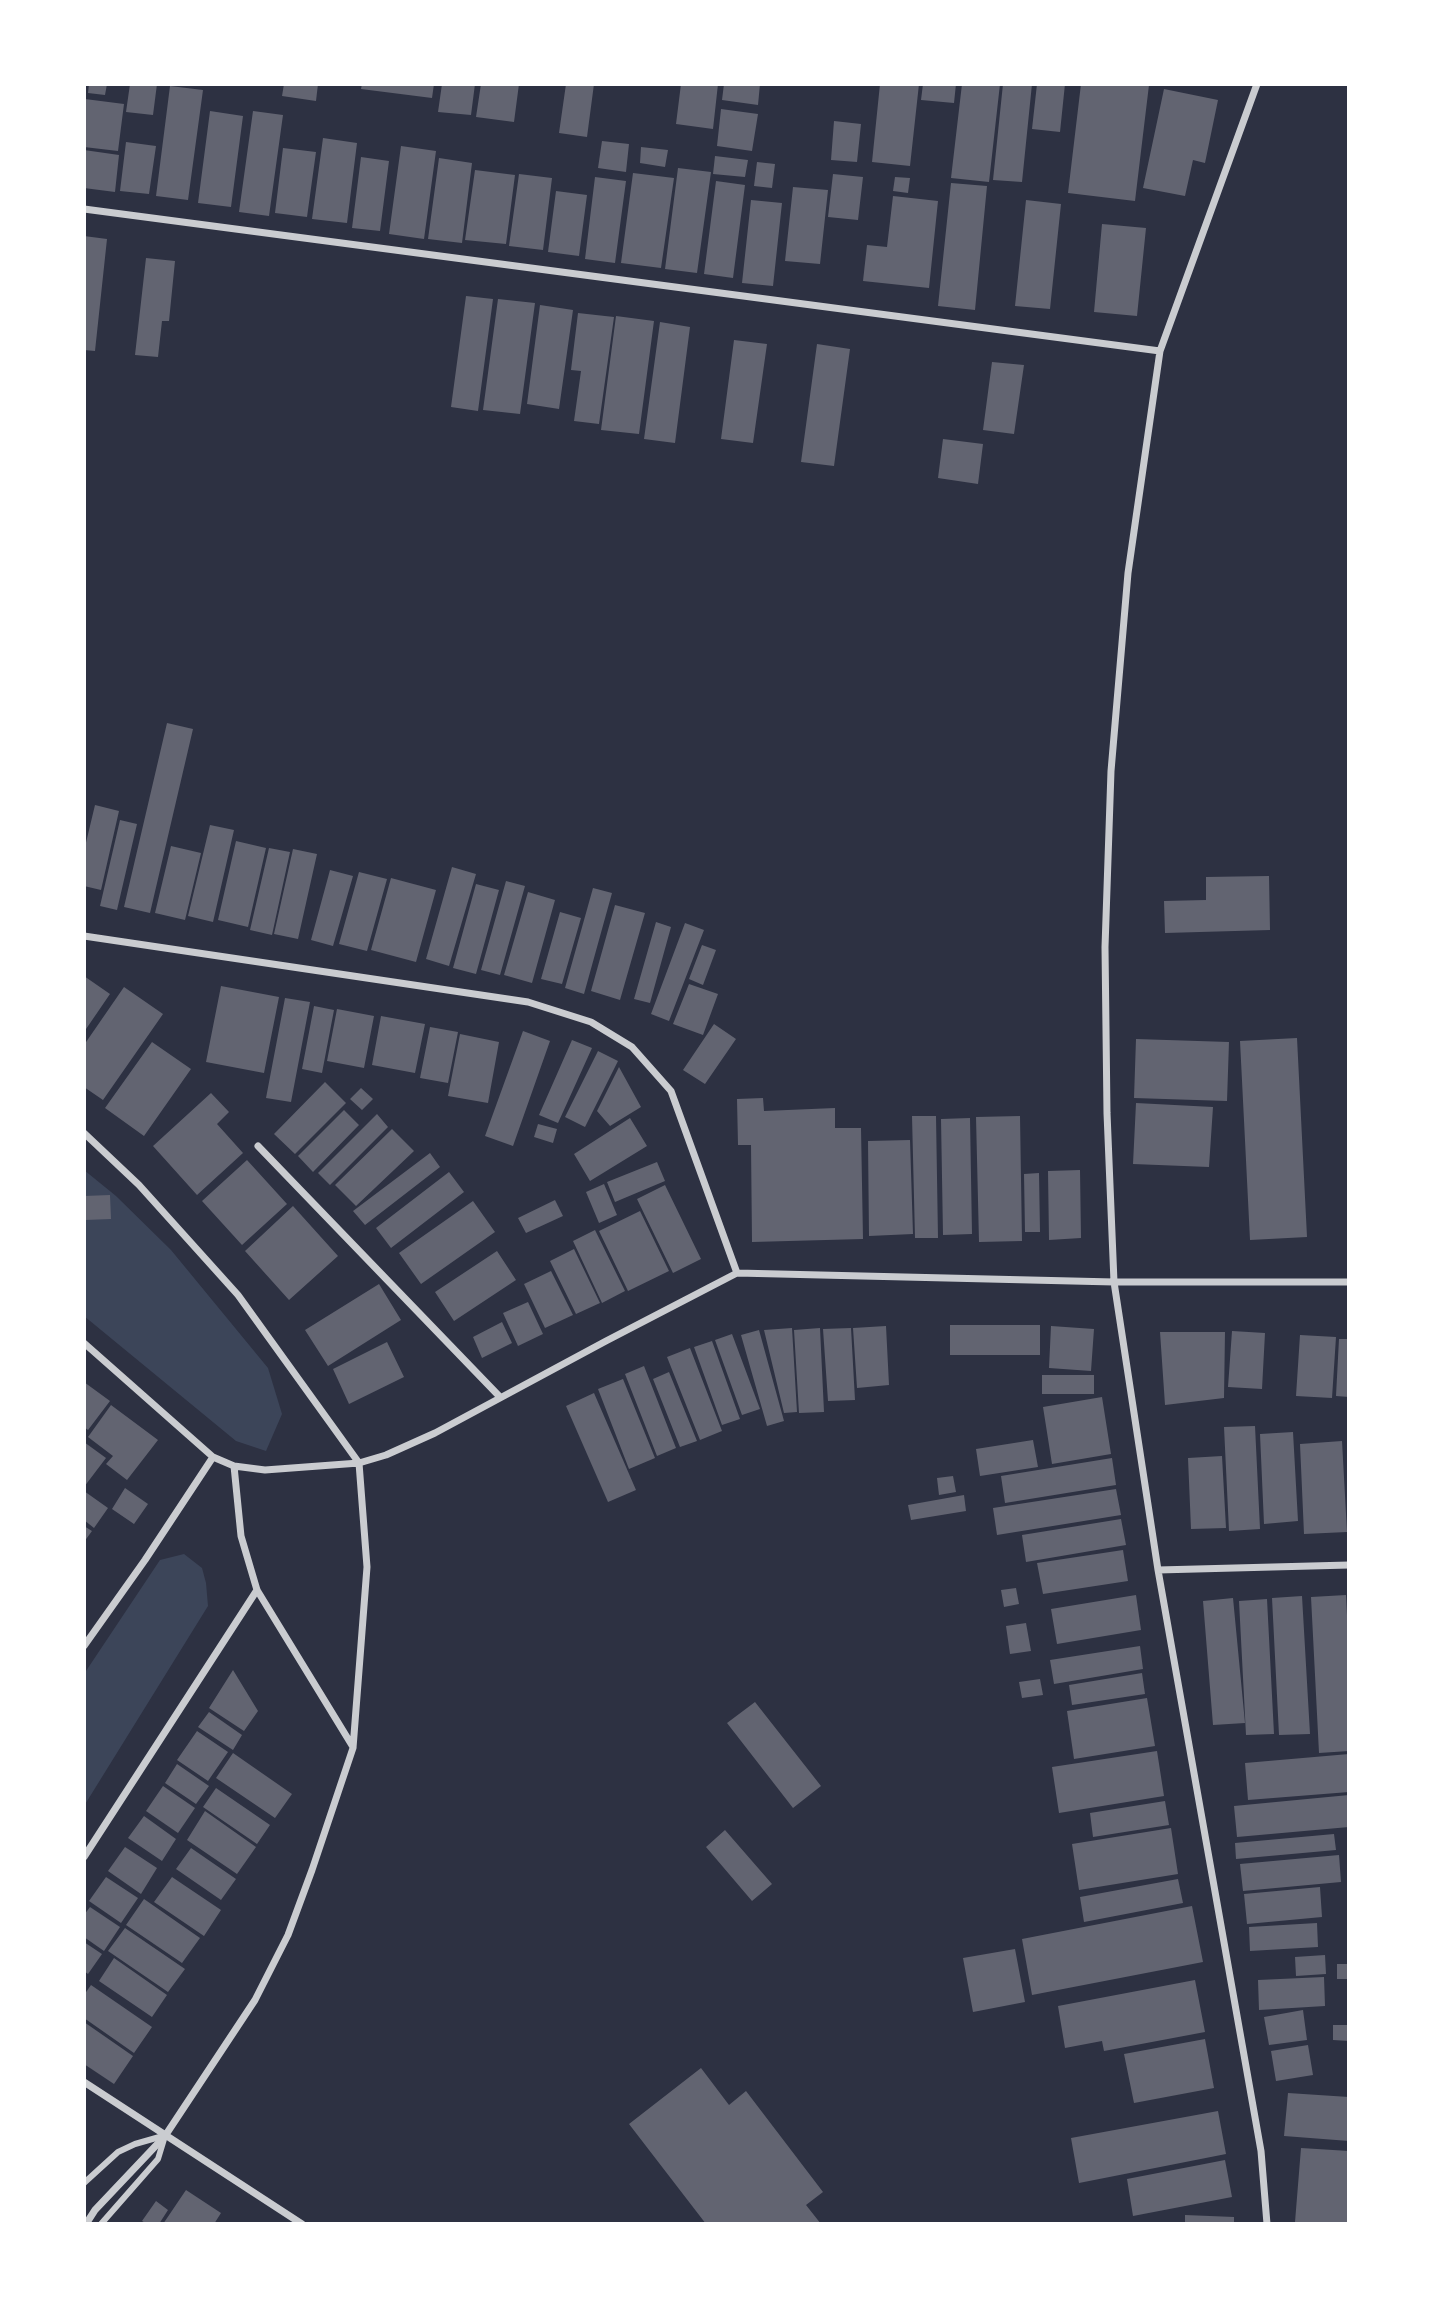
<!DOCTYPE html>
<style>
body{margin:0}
#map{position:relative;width:1433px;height:2308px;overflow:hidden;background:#2d3142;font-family:"Archivo Narrow",sans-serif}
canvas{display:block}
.frame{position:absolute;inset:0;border:86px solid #fff;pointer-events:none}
</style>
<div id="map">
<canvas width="1433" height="2308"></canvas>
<div class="frame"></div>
</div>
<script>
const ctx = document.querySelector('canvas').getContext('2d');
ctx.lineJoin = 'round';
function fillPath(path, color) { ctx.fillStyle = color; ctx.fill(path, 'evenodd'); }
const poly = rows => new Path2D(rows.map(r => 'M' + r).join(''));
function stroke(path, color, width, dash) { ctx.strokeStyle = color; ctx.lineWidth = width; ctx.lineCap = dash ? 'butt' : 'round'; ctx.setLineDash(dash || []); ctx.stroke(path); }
const green = poly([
 [84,1170,116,1196,171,1250,268,1368,282,1414,266,1451,236,1441,84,1316],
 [184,1554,202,1568,206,1583,208,1606,84,1806,84,1674,160,1560]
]);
const building = poly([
 [89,84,107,84,105,95,88,93],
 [130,84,157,84,153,115,126,112],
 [284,84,318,84,316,101,282,96],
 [362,84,434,84,432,98,361,89],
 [442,84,475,84,471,115,438,112],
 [481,84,519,84,514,122,476,117],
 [566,84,594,84,587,137,559,133],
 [681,84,718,84,713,129,676,124],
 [724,84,760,84,758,105,722,100],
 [880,84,919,84,910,166,872,162],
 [923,84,956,84,954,103,921,100],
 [962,84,1000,84,989,182,951,178],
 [1003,84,1032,84,1022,182,993,180],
 [1037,84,1065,84,1060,132,1032,129],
 [1081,84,1149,85,1135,201,1068,193],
 [170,86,203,90,188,200,156,196],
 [1164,89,1218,100,1205,163,1193,160,1185,196,1143,188],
 [85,99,124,104,118,151,84,147],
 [721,109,758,114,752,151,717,146],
 [210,111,243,116,231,207,198,203],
 [253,111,283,115,269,216,239,212],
 [834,121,861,124,857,162,831,160],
 [323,138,357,143,347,223,312,219],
 [602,141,629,144,626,172,598,168],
 [126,142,156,146,149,194,120,191],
 [401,146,436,151,424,239,389,234],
 [641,147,668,150,665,167,640,163],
 [283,148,316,152,307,217,275,213],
 [84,150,119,155,115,192,84,188],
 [715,156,748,160,745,177,713,174],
 [361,157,389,161,380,231,352,228],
 [439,158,472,163,462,243,428,239],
 [757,162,775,164,772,188,754,186],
 [678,168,711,172,697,273,665,269],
 [475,170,515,175,506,244,465,240],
 [633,173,674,178,661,268,621,263],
 [519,174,552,178,543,250,509,246],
 [833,174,863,177,858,220,828,217],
 [595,177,626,181,615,263,585,259],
 [895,177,910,178,908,193,893,191],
 [716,181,745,185,733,278,704,274],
 [951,183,987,186,975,310,938,306],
 [793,187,828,190,820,264,785,261],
 [556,191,587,195,579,256,548,252],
 [893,196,938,201,929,288,863,281,867,245,887,247],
 [751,200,782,203,773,286,742,283],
 [1026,200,1061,204,1050,309,1015,306],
 [1102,224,1146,228,1137,316,1094,312],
 [84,236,107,239,95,351,84,350],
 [146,258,175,261,169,321,162,321,158,357,135,355],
 [466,296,493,299,478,411,451,407],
 [498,299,535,303,520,414,483,410],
 [540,305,573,310,559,409,527,404],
 [578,313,614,317,599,424,574,421,581,371,571,370],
 [616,316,654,321,639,434,601,430],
 [660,322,690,327,675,443,644,439],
 [734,340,767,344,753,443,721,439],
 [817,344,850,349,834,466,801,462],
 [992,362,1024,365,1014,434,983,430],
 [943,439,983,444,978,484,938,478],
 [167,723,193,729,150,913,124,907],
 [95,805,119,811,101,890,84,886,84,851],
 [120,820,137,824,117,910,100,906],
 [210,825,234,830,213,922,188,916],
 [236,841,266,848,248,927,218,920],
 [171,846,201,853,185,920,155,913],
 [269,848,290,852,272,935,250,930],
 [293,849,317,854,298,939,274,934],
 [452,867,476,874,449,966,426,959],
 [330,870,353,876,333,946,311,940],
 [359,872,387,879,367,951,339,944],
 [1269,876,1270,930,1165,933,1164,901,1206,900,1206,877],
 [391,878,436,890,416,962,371,950],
 [506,881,525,886,500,975,481,970],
 [476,884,499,890,476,974,453,968],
 [593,888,612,893,584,994,565,988],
 [528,892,555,900,532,983,504,975],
 [615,905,645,913,620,1000,591,991],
 [560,912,581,918,562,984,541,979],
 [656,922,671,927,650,1003,634,999],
 [685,923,704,930,669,1021,651,1014],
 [702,945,716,950,703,985,689,979],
 [84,976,110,994,84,1032],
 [689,984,718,994,703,1035,673,1024],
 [221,986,279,997,264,1073,206,1062],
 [124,987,163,1014,103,1100,84,1087,84,1045],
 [285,998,310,1002,291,1102,266,1098],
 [314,1006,334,1010,322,1073,302,1069],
 [337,1009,374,1016,364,1068,327,1061],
 [381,1016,425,1024,415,1073,372,1065],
 [714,1024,736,1039,705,1084,683,1070],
 [430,1027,458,1032,448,1083,420,1078],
 [523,1031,550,1041,513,1146,485,1136],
 [460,1034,499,1042,488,1103,448,1096],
 [1297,1038,1307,1237,1250,1240,1240,1041],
 [1136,1039,1229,1042,1227,1101,1134,1098],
 [572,1040,592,1048,558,1123,539,1115],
 [152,1042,191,1069,144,1136,105,1108],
 [598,1051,618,1061,585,1127,565,1117],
 [619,1067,641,1107,610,1126,597,1111],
 [325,1082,346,1103,295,1154,274,1134],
 [361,1088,373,1099,362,1110,350,1099],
 [211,1093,229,1112,217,1124,243,1153,197,1195,153,1146],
 [763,1098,764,1111,835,1108,835,1128,861,1128,863,1239,752,1242,751,1145,738,1145,737,1099],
 [1136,1103,1213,1107,1209,1167,1133,1164],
 [344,1110,359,1125,313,1172,298,1156],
 [377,1114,388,1127,330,1185,318,1173],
 [912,1116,936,1116,938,1238,915,1238],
 [1020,1116,1022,1241,979,1242,976,1117],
 [630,1118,647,1146,590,1181,574,1154],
 [970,1118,972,1234,943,1235,941,1119],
 [538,1124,557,1129,553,1143,534,1137],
 [392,1129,414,1151,356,1206,335,1185],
 [910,1140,913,1234,869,1236,868,1141],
 [430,1153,440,1167,365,1225,353,1211],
 [247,1160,287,1204,242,1245,202,1201],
 [657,1162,665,1181,615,1202,607,1182],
 [1080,1170,1081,1238,1049,1240,1048,1171],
 [449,1172,464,1192,391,1248,376,1228],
 [1039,1173,1040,1232,1025,1232,1024,1174],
 [604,1184,617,1215,599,1223,586,1192],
 [665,1185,701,1259,673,1273,637,1199],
 [110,1195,111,1219,85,1220,84,1196],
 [555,1200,563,1216,526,1233,518,1218],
 [473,1201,495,1232,421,1284,399,1253],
 [293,1206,338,1256,289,1300,245,1251],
 [640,1211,669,1271,628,1291,599,1231],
 [595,1230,625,1291,602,1303,573,1241],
 [574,1249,600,1303,576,1314,550,1261],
 [497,1251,516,1280,454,1321,435,1292],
 [551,1271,573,1315,545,1328,524,1284],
 [379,1284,401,1320,328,1366,305,1330],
 [528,1302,543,1334,518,1346,503,1313],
 [502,1322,512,1343,482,1358,473,1337],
 [950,1325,1040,1325,1040,1355,950,1355],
 [886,1326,889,1385,857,1388,853,1328],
 [1051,1326,1094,1329,1091,1371,1049,1368],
 [792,1328,797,1412,784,1413,764,1330],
 [820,1328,824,1412,799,1413,794,1330],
 [851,1328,855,1400,828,1401,823,1329],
 [759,1330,784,1421,767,1426,741,1335],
 [1232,1331,1265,1333,1262,1389,1228,1387],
 [1160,1332,1225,1332,1224,1398,1165,1405],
 [732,1334,760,1409,742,1415,715,1340],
 [1300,1335,1336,1337,1332,1398,1296,1396],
 [1339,1339,1349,1339,1349,1397,1336,1396],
 [712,1341,740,1419,722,1425,694,1347],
 [387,1342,404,1377,349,1404,333,1369],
 [690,1348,722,1431,700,1440,667,1357],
 [644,1366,676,1448,657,1456,625,1374],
 [669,1372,697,1441,680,1447,653,1379],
 [1042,1375,1094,1375,1094,1394,1042,1394],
 [623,1379,655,1458,629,1469,598,1389],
 [84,1382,110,1401,88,1430,84,1427],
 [594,1393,636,1490,608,1502,566,1406],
 [1102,1397,1111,1454,1052,1464,1043,1407],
 [111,1405,158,1440,127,1480,106,1464,113,1456,88,1437],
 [1255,1426,1260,1529,1229,1531,1224,1427],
 [1293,1432,1298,1521,1264,1524,1260,1434],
 [1033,1440,1038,1467,980,1476,976,1449],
 [1342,1441,1347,1532,1304,1534,1300,1444],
 [84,1442,106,1458,84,1487],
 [1222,1456,1226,1528,1191,1529,1188,1458],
 [1112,1458,1116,1485,1005,1503,1001,1476],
 [953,1476,956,1492,939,1495,937,1478],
 [125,1488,148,1504,134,1524,112,1509],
 [1116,1489,1121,1515,997,1535,993,1508],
 [84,1491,108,1508,94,1528,84,1520],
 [964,1495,966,1511,911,1520,908,1505],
 [1121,1519,1126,1545,1026,1562,1022,1535],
 [84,1526,92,1531,84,1542],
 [1123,1550,1128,1581,1043,1594,1037,1563],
 [1016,1588,1019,1604,1004,1607,1001,1590],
 [1136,1595,1141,1630,1057,1644,1051,1609],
 [1346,1595,1349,1655,1349,1751,1319,1753,1311,1597],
 [1302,1596,1310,1734,1279,1735,1272,1598],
 [1233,1598,1245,1723,1213,1725,1203,1601],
 [1267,1599,1274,1734,1246,1735,1239,1601],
 [1026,1623,1031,1651,1010,1654,1006,1626],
 [1140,1646,1143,1669,1054,1684,1050,1660],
 [233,1670,258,1711,244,1731,209,1708],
 [1142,1673,1145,1694,1072,1705,1069,1685],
 [1040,1679,1043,1695,1022,1698,1019,1682],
 [1147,1698,1155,1746,1074,1759,1067,1711],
 [755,1702,821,1786,793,1808,727,1723],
 [209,1712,242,1735,233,1750,198,1727],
 [197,1731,228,1752,208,1781,177,1760],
 [1157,1751,1164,1796,1059,1813,1052,1767],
 [233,1753,292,1794,275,1818,216,1778],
 [1349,1754,1349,1792,1248,1800,1245,1763],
 [177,1764,209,1786,196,1804,165,1783],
 [163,1786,195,1808,178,1833,146,1811],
 [216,1788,270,1825,257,1844,203,1807],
 [1349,1795,1349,1827,1237,1837,1234,1806],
 [1165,1801,1169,1825,1093,1837,1090,1813],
 [205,1811,256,1847,237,1874,187,1840],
 [144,1816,176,1839,162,1861,128,1838],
 [1171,1828,1178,1874,1079,1890,1072,1844],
 [725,1830,772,1884,752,1901,706,1847],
 [1334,1834,1336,1850,1236,1859,1235,1843],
 [125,1847,157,1868,141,1894,108,1871],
 [191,1848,236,1879,221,1900,176,1869],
 [1339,1855,1341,1882,1243,1891,1240,1864],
 [106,1877,138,1898,121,1923,89,1901],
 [172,1877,221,1910,204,1936,154,1902],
 [1178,1879,1183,1903,1084,1922,1080,1897],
 [1320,1887,1322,1917,1247,1924,1244,1894],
 [144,1899,200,1938,182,1963,126,1925],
 [1192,1906,1203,1962,1032,1995,1022,1939],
 [90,1907,120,1927,104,1951,84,1937,84,1915],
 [1317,1923,1318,1947,1250,1951,1249,1927],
 [125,1928,185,1969,168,1992,108,1951],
 [84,1942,102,1954,88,1974,84,1971],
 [1015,1949,1025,2002,973,2012,963,1958],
 [1325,1955,1326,1974,1296,1976,1295,1957],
 [114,1958,167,1995,152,2017,99,1981],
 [1337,1964,1349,1964,1349,1979,1337,1979],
 [1324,1977,1325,2006,1259,2010,1258,1980],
 [1195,1980,1205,2032,1104,2051,1102,2041,1065,2048,1058,2006],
 [91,1985,152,2027,134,2053,84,2018,84,1995],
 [1303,2010,1307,2040,1269,2045,1264,2017],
 [84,2022,133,2056,114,2084,84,2064],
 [1333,2025,1349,2025,1349,2041,1333,2040],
 [1205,2039,1214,2088,1134,2103,1124,2054],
 [1308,2045,1313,2075,1276,2081,1271,2051],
 [701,2068,729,2105,746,2091,823,2192,806,2205,821,2224,706,2224,629,2124],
 [1288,2093,1349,2097,1349,2141,1284,2136],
 [1218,2111,1226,2154,1079,2183,1071,2138],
 [1301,2148,1349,2151,1349,2224,1295,2222],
 [1225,2160,1232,2197,1133,2216,1127,2179],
 [186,2190,221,2213,214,2224,163,2224],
 [156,2201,168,2210,159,2224,147,2224,142,2221],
 [1185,2215,1234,2217,1234,2224,1185,2224]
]);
const pedestrian = poly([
 [84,2183,118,2152,135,2144,163,2136],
 [101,2224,158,2159,165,2136]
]);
const minor = poly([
 [1257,84,1160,351,1128,573,1111,771,1105,947,1107,1113,1114,1282,1158,1570,1261,2151,1267,2224],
 [84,209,1160,351],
 [84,936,528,1002,591,1022,632,1047,671,1091,737,1273],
 [84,1133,139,1185,238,1295,359,1463,367,1567,353,1748,312,1870,288,1935,255,2000,165,2136,95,2210,86,2224],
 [258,1146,500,1397],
 [84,1343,213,1457,234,1466,265,1470,359,1463,386,1455,435,1433,606,1341,737,1273,1114,1282,1349,1282],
 [234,1466,241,1536,257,1590,353,1747],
 [1158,1570,1349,1565],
 [84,1646,145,1560,213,1457],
 [84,1857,257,1590],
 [84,2082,302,2224]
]);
fillPath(green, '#3c4559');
fillPath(building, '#626471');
stroke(pedestrian, '#caccd0', 6);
stroke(minor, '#caccd0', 7);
</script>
